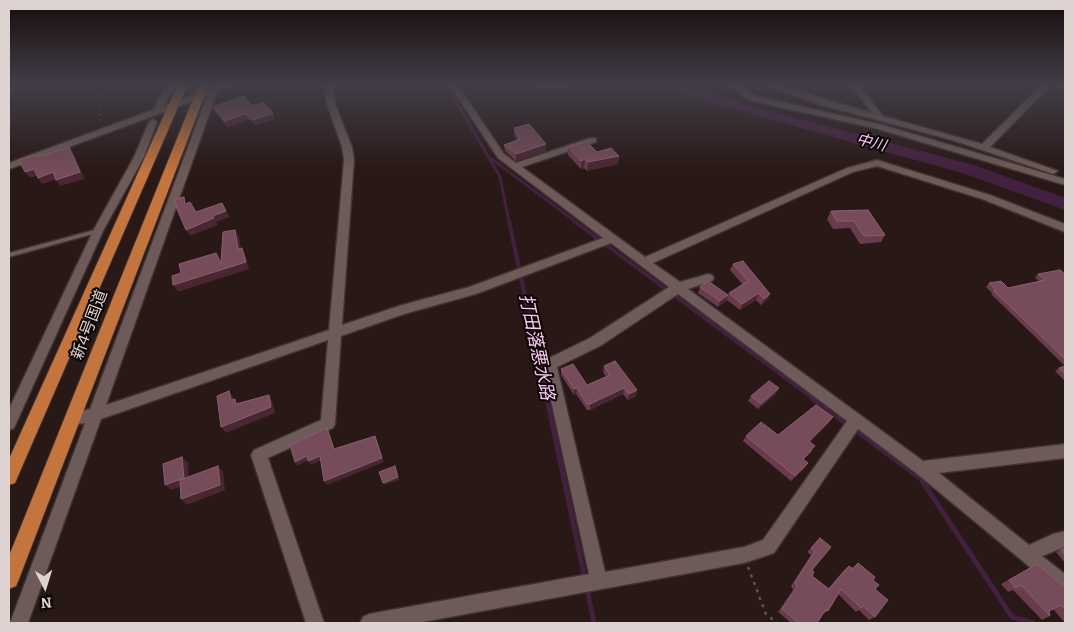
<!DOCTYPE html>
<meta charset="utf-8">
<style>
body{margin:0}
#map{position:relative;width:1074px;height:632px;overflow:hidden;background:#281816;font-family:Bitter,serif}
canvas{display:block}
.frame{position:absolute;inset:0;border:10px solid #dfd3d2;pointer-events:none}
.north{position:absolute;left:20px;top:562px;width:50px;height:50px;-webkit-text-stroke:4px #0c0605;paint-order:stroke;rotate:175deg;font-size:14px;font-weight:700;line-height:20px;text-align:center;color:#dfd3d2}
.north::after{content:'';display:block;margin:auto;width:18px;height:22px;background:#dfd3d2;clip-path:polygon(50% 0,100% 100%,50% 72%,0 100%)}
</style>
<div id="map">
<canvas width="1074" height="632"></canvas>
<div class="frame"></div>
<div class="north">N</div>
</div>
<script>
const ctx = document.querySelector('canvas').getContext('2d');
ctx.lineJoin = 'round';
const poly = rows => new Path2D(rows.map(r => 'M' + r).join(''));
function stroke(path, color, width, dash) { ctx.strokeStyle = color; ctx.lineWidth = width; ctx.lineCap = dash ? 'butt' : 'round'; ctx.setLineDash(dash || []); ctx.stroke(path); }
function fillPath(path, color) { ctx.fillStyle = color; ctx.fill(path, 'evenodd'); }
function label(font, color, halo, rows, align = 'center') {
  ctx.font = font + ' Bitter,"Noto Sans JP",serif'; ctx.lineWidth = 4; ctx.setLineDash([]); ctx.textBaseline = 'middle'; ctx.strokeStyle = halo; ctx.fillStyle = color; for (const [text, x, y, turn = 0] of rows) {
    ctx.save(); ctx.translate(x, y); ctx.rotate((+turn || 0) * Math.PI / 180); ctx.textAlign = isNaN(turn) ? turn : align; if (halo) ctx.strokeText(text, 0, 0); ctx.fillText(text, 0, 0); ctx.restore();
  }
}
const streamFar2 = poly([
 [446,84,500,177,509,222],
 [489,157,576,222],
 [1061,202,1065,202]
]);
const streamFar1 = poly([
 [509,221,547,400],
 [574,221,815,400]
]);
const stream = poly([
 [547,399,585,579],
 [813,399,848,425],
 [854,429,921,479,1012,617,1033,623],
 [587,589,594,623]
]);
const river = poly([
 [670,84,689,84,721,97,757,108,974,165,1065,198,1065,210,962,173,711,103,672,87,670,84]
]);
const pathFar1 = poly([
 [100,84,100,123],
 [9,92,48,84]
]);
const path = poly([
 [748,567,766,614,777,623]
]);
const service = poly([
 [98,229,101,231,100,232,9,257,9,253,98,229]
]);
const minor = poly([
 [168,84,176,84,163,106,223,84,235,84,217,92,106,405,329,330,344,160,342,147,327,104,324,84,332,84,335,104,352,147,354,160,342,325,402,305,469,287,603,238,498,158,449,84,457,84,504,154,516,163,590,138,596,138,596,142,522,167,645,257,847,168,877,160,990,195,1065,224,1065,232,982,199,877,166,853,172,653,263,680,282,708,274,712,275,714,278,712,281,688,289,923,461,1065,444,1065,458,939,473,1029,545,1053,534,1065,531,1065,547,1042,556,1065,574,1065,594,1059,591,916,473,858,429,774,553,744,563,417,623,360,623,363,617,369,614,589,574,543,364,545,360,590,338,669,287,611,243,476,294,404,314,341,336,335,424,333,428,268,458,324,623,306,623,251,455,254,450,321,420,328,340,101,419,28,623,10,623,85,423,72,425,67,423,65,419,67,415,90,409,207,96,12,168,9,169,9,163,155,109,154,107,168,84],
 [678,294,847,421,763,540,744,547,605,572,557,367,600,346,678,294],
 [728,84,738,84,755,96,883,125,1065,179,1065,185,878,129,749,100,728,84],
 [762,84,774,84,872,113,850,84,858,84,883,116,982,144,1043,84,1052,84,990,147,1058,171,1053,174,1050,173,952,140,821,105,762,84],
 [1056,84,1065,84,1065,88,1057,86,1056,84],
 [153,119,157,122,144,157,103,231,14,428,9,430,9,409,93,231,134,157,149,122,153,119]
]);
const trunk = poly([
 [178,84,188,84,15,483,9,485,9,459,178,84],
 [199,84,209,84,19,579,16,586,9,589,9,556,199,84]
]);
const wall = poly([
 [533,84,578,84,568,88,534,90],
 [253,106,273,113,275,119,256,125,251,120,248,120,228,127,216,113,213,107],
 [514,128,546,151,516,161,505,151,504,145,517,140,514,134],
 [568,147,597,152,619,156,618,164,587,171,584,168,581,169,568,155],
 [868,210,885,235,881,242,860,244,850,228,833,229,827,219,831,211],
 [733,264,770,294,767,300,761,305,756,300,740,310,727,300,726,301,718,307,698,293,700,287,728,295,729,293,743,285,730,270],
 [1038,274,1065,274,1065,366,991,294,992,293,986,287,989,283,1008,288,1039,281,1035,278],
 [604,366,637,390,636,396,628,400,623,394,590,410,587,410,576,394,574,395,561,375,561,369,587,385,606,377,603,372],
 [1065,366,1065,379,1064,380,1055,371,1059,368],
 [776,394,758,409,748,401,751,396],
 [829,423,810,442,812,451,804,459,805,468,791,481,743,441,746,436,778,435],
 [820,538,812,570,812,576,828,589,844,570,849,566,852,568,858,563,873,580,875,589,875,617,869,620,859,610,856,612,838,594,828,611,823,614,817,623,791,623,778,612,793,590,791,586,811,555,807,552],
 [1065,548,1065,563,1056,552],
 [1037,564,1056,580,1065,586,1065,623,1053,609,1049,611,1050,616,1042,620,1013,590,1008,592,1001,584]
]);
const shadedWall = poly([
 [568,84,578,84,568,88],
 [273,113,275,119,256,125,253,120],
 [245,114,248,120,228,127,225,121],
 [546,144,546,151,516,161,516,154],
 [69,147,73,153,85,179,60,186,56,180],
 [619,156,618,164,587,171,588,162],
 [585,159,584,168,581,169,581,161],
 [34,169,39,175,30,178,25,172],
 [53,172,58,179,42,184,38,178],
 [226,211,230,217,216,222,218,225,190,236,186,230,213,216],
 [235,230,239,237,242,256,238,249],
 [242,248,245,255,249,269,178,292,173,285,225,269],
 [759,293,756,300,740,310,742,304],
 [770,294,767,300,761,305,764,299],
 [728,295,726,301,718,307,720,301],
 [577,388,576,394,574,395,574,389],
 [624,388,623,394,590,410,590,404],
 [779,388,776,394,758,409,761,404],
 [637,390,636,396,628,400,629,394],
 [229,391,233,397,236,406,231,400],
 [269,395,272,401,275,413,226,433,221,427],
 [833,417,829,423,806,446,809,441],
 [377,441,384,462,327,485,324,481],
 [307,456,309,460,297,466,295,462],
 [320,456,322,460,311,465,308,461],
 [182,457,188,463,189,484,171,490,165,485],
 [808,463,805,468,791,481,795,476],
 [218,466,223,472,225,490,187,505,181,499],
 [395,466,399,480,384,485,383,483]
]);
const building = poly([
 [244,96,253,106,263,102,273,113,253,120,249,115,245,114,225,121,213,107,244,96],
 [529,124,546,144,516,154,504,145,520,139,514,128,529,124],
 [587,142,597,152,611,148,619,156,588,162,585,159,581,161,568,147,587,142],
 [69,147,80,172,56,180,53,172,38,178,34,169,25,172,19,160,34,155,36,157,43,156,69,147],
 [184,197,185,204,190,202,196,212,222,203,226,211,213,216,214,218,186,230,177,209,175,199,184,197],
 [868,210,885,235,864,236,854,221,837,221,831,211,868,210],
 [235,230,238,249,242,248,246,262,173,285,172,276,181,273,179,264,216,253,221,263,223,232,235,230],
 [743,261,770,294,764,299,759,293,742,304,729,293,748,281,733,264,743,261],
 [1060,270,1065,274,1065,359,994,291,996,290,989,283,1001,281,1008,288,1045,280,1038,274,1060,270],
 [708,281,728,295,720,301,700,287,708,281],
 [615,361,637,390,629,394,624,388,590,404,587,404,577,388,574,389,561,369,573,364,587,385,610,375,604,366,615,361],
 [1065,366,1065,374,1059,368,1065,366],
 [769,381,779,388,761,404,751,396,769,381],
 [229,391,231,400,235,399,236,404,269,395,271,407,221,427,217,396,229,391],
 [816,405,833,417,809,441,815,446,803,459,808,463,795,476,746,436,761,422,778,435,816,405],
 [327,428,334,449,375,436,382,458,324,481,320,456,308,461,307,456,295,462,290,445,327,428],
 [182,457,184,478,165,485,163,464,182,457],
 [218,466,220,485,181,499,180,480,218,466],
 [395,466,398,477,383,483,379,472,395,466],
 [820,538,831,547,812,570,814,572,812,576,829,589,849,566,853,569,858,563,875,577,873,580,879,585,875,589,888,600,875,617,863,606,861,608,841,589,828,611,826,609,817,623,799,623,782,609,797,587,795,582,815,551,811,548,820,538],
 [1065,548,1065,555,1061,550,1065,548],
 [1037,564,1056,580,1065,586,1065,609,1061,605,1049,611,1050,616,1021,585,1016,588,1009,580,1037,564]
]);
const farWaternames = [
 ["中川",871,143,15]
];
const streetNames = [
 ["新4号国道",90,325,-69]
];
const waterNames = [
 ["打田落悪水路",536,347,78]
];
stroke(streamFar2, '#442040', 3);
stroke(streamFar1, '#442040', 4);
stroke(stream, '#442040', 5);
fillPath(river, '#442040');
stroke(service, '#3e3231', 3);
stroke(minor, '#3e3231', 3);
stroke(trunk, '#3e3231', 2);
stroke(pathFar1, '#635453', 1, [2, 3]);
stroke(path, '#635453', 2.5, [3, 5]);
fillPath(service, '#6e5a58');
fillPath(minor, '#6e5a58');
fillPath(trunk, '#c4743d');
fillPath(wall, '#6a3b4c');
fillPath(shadedWall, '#4a2630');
fillPath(building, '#764c5a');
stroke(building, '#87616d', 1);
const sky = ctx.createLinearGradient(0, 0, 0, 173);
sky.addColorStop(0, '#160d0c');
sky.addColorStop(0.49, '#423d47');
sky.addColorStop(1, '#423d4700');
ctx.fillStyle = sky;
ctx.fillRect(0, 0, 1074, 173);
label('italic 15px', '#fcc8f5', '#0c0605', farWaternames);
label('16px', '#dfd3d2', '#0c0605', streetNames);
label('italic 18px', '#fcc8f5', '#0c0605', waterNames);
</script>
